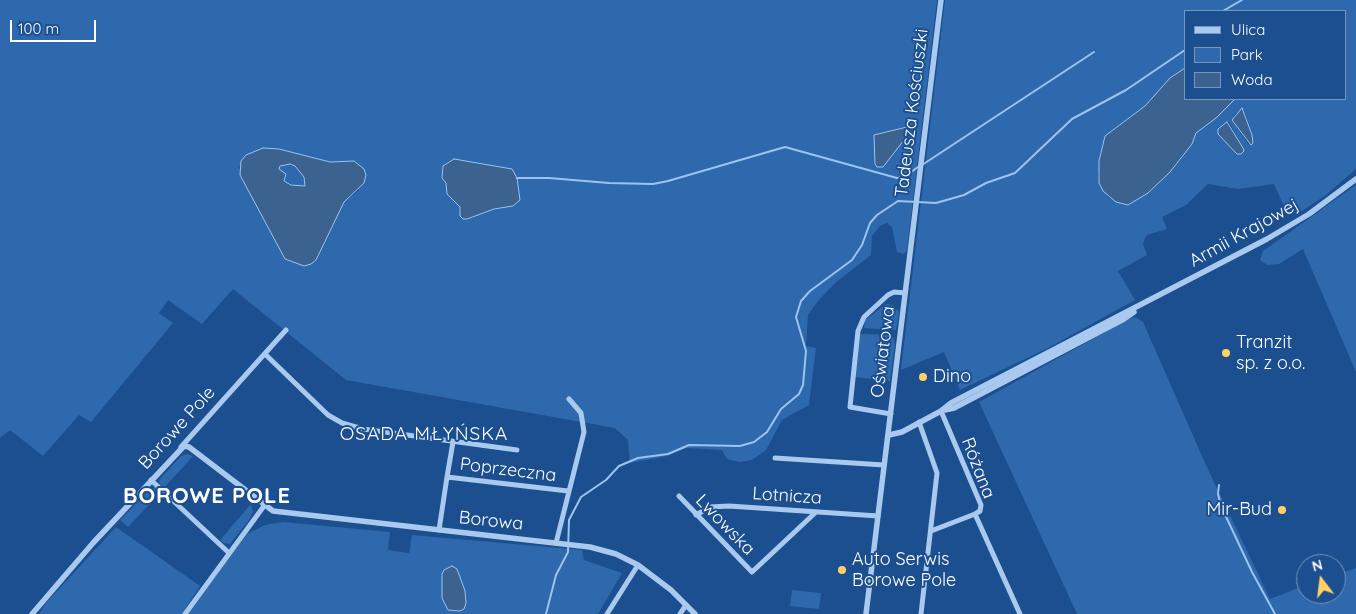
<!DOCTYPE html>
<meta charset="utf-8">
<style>
body{margin:0}
#map{position:relative;width:1356px;height:614px;overflow:hidden;background:#1b4f8f;font-family:Quicksand,sans-serif}
canvas{display:block}
.legend{position:absolute;left:1184px;top:10px;width:162px;height:90px;box-sizing:border-box;background:#1b4f8f;border:1px solid #7695bc;margin:0;padding:6px 9px;list-style:none;font-size:15px;color:#fff}
.legend li{display:flex;align-items:center;gap:10px;height:25px}
.legend b{width:25px;border:1px solid #7695bc}
.north{position:absolute;left:1296px;top:554px;width:50px;height:50px;box-sizing:border-box;background:#1b4f8f;border:1px solid #7695bc;border-radius:50%;rotate:345deg;font-size:14px;font-weight:700;line-height:20px;text-align:center;color:#fff}
.north::after{content:'';display:block;margin:auto;width:18px;height:22px;background:#ffd166;clip-path:polygon(50% 0,100% 100%,50% 72%,0 100%)}
.scale{position:absolute;left:10px;top:20px;width:86px;height:22px;box-sizing:border-box;border:2px solid #fff;border-top:0;padding-left:6px;font-size:15px;line-height:18px;white-space:nowrap;color:#fff;-webkit-text-stroke:4px #1b4f8f;paint-order:stroke}
</style>
<div id="map">
<canvas width="1356" height="614"></canvas>
<ul class="legend">
<li><b style="height:6px;background:#a9c9ee"></b>Ulica</li>
<li><b style="height:14px;background:#2e69ad"></b>Park</li>
<li><b style="height:14px;background:#3c6290"></b>Woda</li>
</ul>
<div class="north">N</div>
<div class="scale">100 m</div>
</div>
<script>
const ctx = document.querySelector('canvas').getContext('2d');
ctx.lineJoin = 'round';
function fillPath(path, color) { ctx.fillStyle = color; ctx.fill(path, 'evenodd'); }
const poly = rows => new Path2D(rows.map(r => 'M' + r).join(''));
function stroke(path, color, width, dash) { ctx.strokeStyle = color; ctx.lineWidth = width; ctx.lineCap = dash ? 'butt' : 'round'; ctx.setLineDash(dash || []); ctx.stroke(path); }
function label(font, color, halo, rows, align = 'center') {
  ctx.font = font + ' Quicksand,sans-serif'; ctx.lineWidth = 4; ctx.setLineDash([]); ctx.textBaseline = 'middle'; ctx.strokeStyle = halo; ctx.fillStyle = color; for (const [text, x, y, turn = 0] of rows) {
    ctx.save(); ctx.translate(x, y); ctx.rotate((+turn || 0) * Math.PI / 180); ctx.textAlign = isNaN(turn) ? turn : align; if (halo) ctx.strokeText(text, 0, 0); ctx.fillText(text, 0, 0); ctx.restore();
  }
}
const green = poly([
 [0,0,937,0,907,250,904,254,897,252,892,227,887,223,880,226,872,236,871,255,835,283,818,301,808,315,806,346,816,348,809,405,782,420,766,450,752,460,739,462,727,459,722,450,687,448,667,456,630,463,628,440,615,428,346,380,233,289,202,324,168,300,159,313,173,323,91,422,79,415,43,456,10,430,0,438],
 [263,148,279,149,330,162,349,161,359,190,344,202,316,260,239,168,246,155],
 [454,159,489,165,518,191,519,195,513,206,485,211,472,218,459,211,460,207,453,201,446,191,446,182,442,178,442,169,446,163],
 [945,0,1356,0,1356,169,1326,195,1302,211,1288,216,1274,184,1238,189,1208,184,1186,205,1162,217,1167,229,1147,235,1145,238,1143,244,1147,255,1118,271,1135,300,1048,348,960,390,944,352,901,370],
 [1185,11,1345,11,1345,99,1235,99,1216,118,1196,133,1192,144,1170,172,1148,193,1136,201,1109,198,1099,183,1098,174,1105,136,1145,106,1170,78,1185,68],
 [1237,113,1245,113,1247,119,1252,135,1249,145,1233,122,1234,115],
 [1227,122,1229,122,1244,151,1226,141,1218,134,1218,129],
 [282,164,295,166,306,181,305,186,302,187,287,183,279,169],
 [1356,185,1356,372,1303,249,1279,264,1267,265,1260,260,1263,251],
 [886,304,893,305,899,312,896,330,864,328,865,320],
 [1135,317,1143,322,1205,463,1270,599,1306,585,1306,594,1336,594,1336,575,1356,568,1356,614,1077,614,979,402,1127,320],
 [860,334,887,335,893,337,895,345,890,381,855,377],
 [187,454,193,456,164,488,159,483,160,479,181,456],
 [155,487,161,492,128,527,120,520,150,489],
 [251,504,253,512,249,520,230,544,224,543,220,540],
 [283,522,390,532,388,550,409,553,412,535,582,550,584,560,622,573,598,614,187,614,247,534,265,525],
 [459,574,466,603,457,609,448,610,442,598,443,587],
 [116,527,200,586,182,614,39,614,46,603],
 [792,590,821,593,819,609,790,606]
]);
const water = poly([
 [1185,68,1185,99,1235,99,1216,118,1196,133,1192,144,1170,172,1148,193,1128,205,1116,202,1103,191,1099,183,1099,161,1105,136,1145,106,1170,78,1185,68],
 [1242,108,1252,135,1253,143,1251,145,1232,120,1242,108],
 [1227,122,1243,148,1244,151,1241,154,1237,154,1218,134,1218,129,1227,122],
 [907,127,904,140,883,167,877,167,875,164,874,135,907,127],
 [263,148,279,149,330,162,354,161,364,169,366,175,364,183,344,202,316,260,311,264,304,266,285,259,240,175,241,161,246,155,263,148],
 [290,164,295,166,304,177,305,186,291,185,284,181,286,174,279,169,280,166,290,164],
 [454,159,512,169,517,178,520,200,513,206,494,209,467,219,463,219,460,216,460,207,447,194,446,183,442,178,443,166,454,159],
 [452,566,457,569,465,591,466,603,464,609,460,611,448,610,442,598,442,574,444,570,452,566]
]);
const stream = poly([
 [1223,11,1242,0],
 [922,165,1094,52],
 [517,178,549,178,609,183,653,184,668,181,785,147,897,178,904,177,918,167],
 [1219,485,1218,494,1221,506,1252,572,1275,614],
 [546,614,556,575,568,552,569,520,581,497,606,480,619,466,638,458,668,454,689,445,740,446,754,442,767,432,781,409,799,394,803,385,806,351,796,317,801,301,810,291,852,260,862,245,870,223,877,215,898,201,936,203,964,195,986,183,1015,173,1072,119,1126,90,1185,50]
]);
const minor = poly([
 [265,354,328,415,342,423,363,429,517,450],
 [941,411,981,505,980,511,975,514,1020,614],
 [891,414,850,407,858,331,864,317,888,295,894,292,905,293],
 [919,422,937,473,921,614],
 [181,447,286,330],
 [775,458,884,465],
 [447,477,453,442],
 [151,480,229,553],
 [679,496,752,572,816,512],
 [696,515,710,507,729,506,878,516],
 [439,530,447,477,568,491],
 [931,531,975,514],
 [556,543,584,432,581,413,569,399],
 [185,614,264,506],
 [607,614,638,565],
 [680,614,686,605]
]);
const tertiary = poly([
 [945,410,954,408,1124,319,1134,312],
 [889,435,902,432,941,411,951,403,1267,239,1309,214,1356,179],
 [32,614,93,543,184,446,189,447,273,511,590,547,616,554,638,565,671,590,695,614],
 [866,614,941,0]
]);
const markers = [
 [1226,353,5,"#ffd166"],
 [923,377,5,"#ffd166"],
 [1282,510,5,"#ffd166"],
 [842,570,5,"#ffd166"]
];
const streetNames = [
 ["Tadeusza Kościuszki",912,113,-83],
 ["Armii Krajowej",1244,233,-29],
 ["Oświatowa",883,352,-83],
 ["Borowe Pole",177,428,-48],
 ["Różana",978,468,69],
 ["Poprzeczna",508,470,7],
 ["Lotnicza",787,496,4],
 ["Borowa",491,521,6],
 ["Lwowska",725,525,46]
];
const poiNames = [
 ["Tranzit",1236,343],
 ["sp. z o.o.",1236,364],
 ["Dino",933,377],
 ["Mir-Bud",1272,510,"right"],
 ["Auto Serwis",852,560],
 ["Borowe Pole",852,581]
];
const neighbourhoodNames = [
 ["OSADA MŁYŃSKA",424,434]
];
const districtNames = [
 ["BOROWE POLE",207,496]
];
fillPath(green, '#2e69ad');
fillPath(water, '#3c6290');
stroke(water, '#9cc4f0', 1);
stroke(stream, '#9cc4f0', 2);
stroke(minor, '#a9c9ee', 5);
stroke(tertiary, '#a9c9ee', 5.5);
for (const [x, y, r, color] of markers) { const dot = new Path2D(); dot.arc(x, y, r, 0, 2 * Math.PI); ctx.fillStyle = color; ctx.fill(dot); stroke(dot, '#1b4f8f', 2); }
label('18px', '#fff', '#1b4f8f', streetNames);
label('18px', '#fff', '#1b4f8f', poiNames, 'left');
ctx.letterSpacing = '1px';
label('19px', '#fff', '#1b4f8f', neighbourhoodNames);
ctx.letterSpacing = '0px';
ctx.letterSpacing = '1px';
label('bold 22px', '#fff', '#1b4f8f', districtNames);
ctx.letterSpacing = '0px';
</script>
